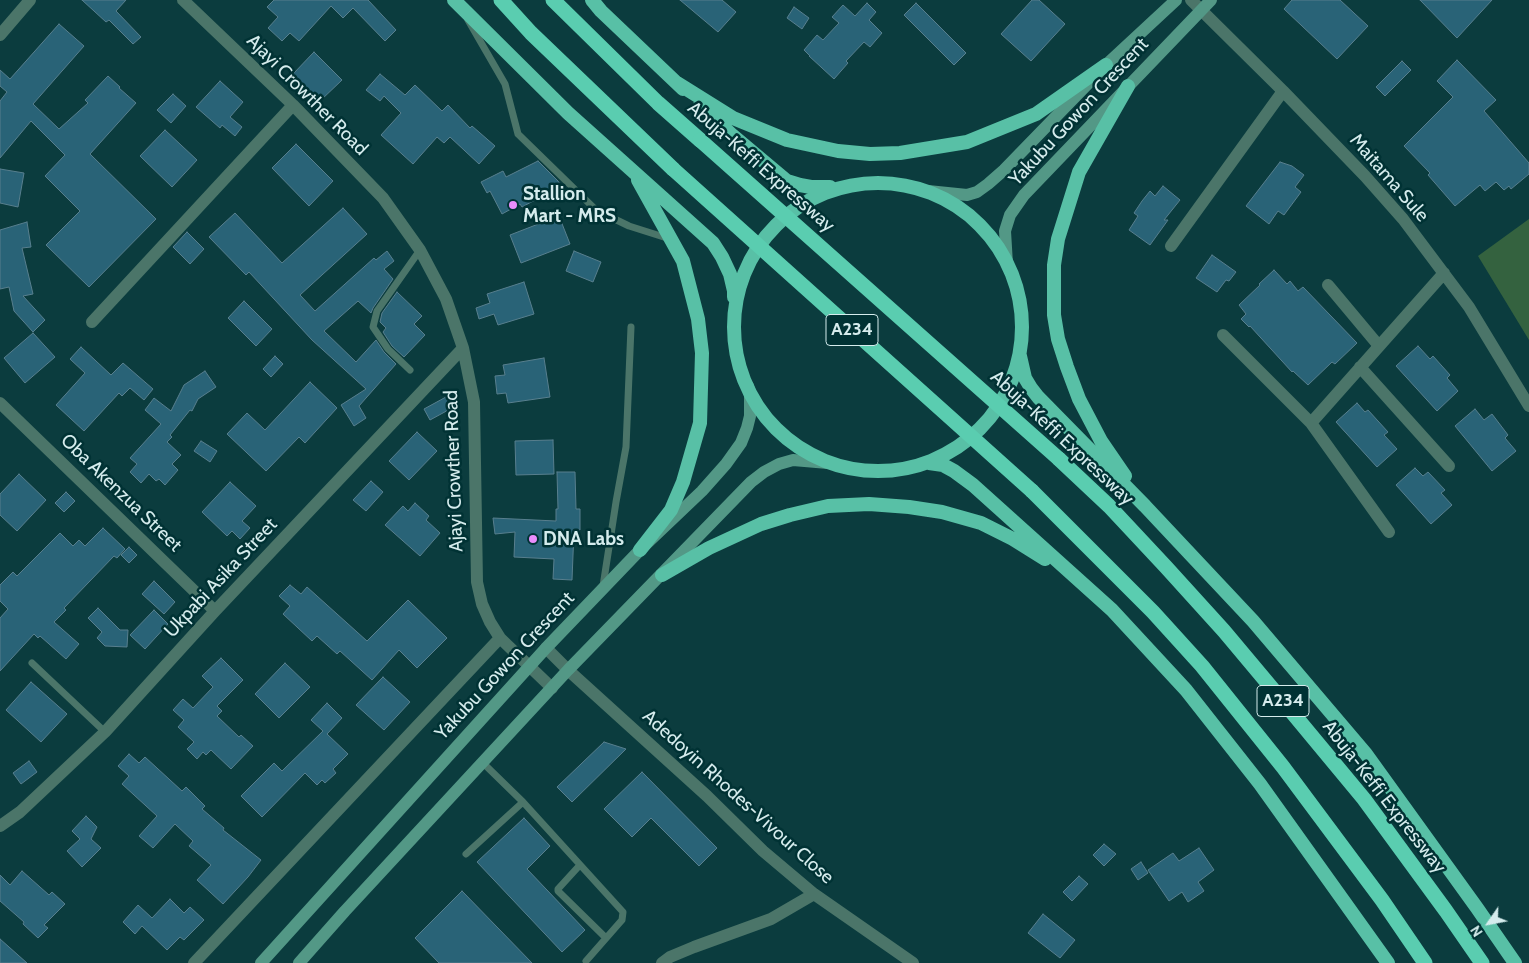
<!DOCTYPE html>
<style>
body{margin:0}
#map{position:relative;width:1529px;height:963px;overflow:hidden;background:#0b3c3e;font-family:Cabin,sans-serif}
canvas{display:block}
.north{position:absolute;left:1464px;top:898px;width:50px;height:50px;-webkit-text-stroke:4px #003234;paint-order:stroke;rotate:237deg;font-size:14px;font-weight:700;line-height:20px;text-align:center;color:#d5eced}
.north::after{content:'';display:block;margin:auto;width:18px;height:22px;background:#d5eced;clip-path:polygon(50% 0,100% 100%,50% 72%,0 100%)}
</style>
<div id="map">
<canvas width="1529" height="963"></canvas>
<div class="north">N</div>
</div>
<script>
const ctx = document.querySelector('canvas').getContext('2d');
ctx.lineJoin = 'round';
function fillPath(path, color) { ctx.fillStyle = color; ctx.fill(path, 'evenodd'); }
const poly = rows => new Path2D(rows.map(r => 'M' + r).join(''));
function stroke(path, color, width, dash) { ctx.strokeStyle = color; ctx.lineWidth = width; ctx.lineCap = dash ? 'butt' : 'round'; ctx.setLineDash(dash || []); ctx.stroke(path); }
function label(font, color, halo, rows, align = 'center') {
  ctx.font = font + ' Cabin,sans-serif'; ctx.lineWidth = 5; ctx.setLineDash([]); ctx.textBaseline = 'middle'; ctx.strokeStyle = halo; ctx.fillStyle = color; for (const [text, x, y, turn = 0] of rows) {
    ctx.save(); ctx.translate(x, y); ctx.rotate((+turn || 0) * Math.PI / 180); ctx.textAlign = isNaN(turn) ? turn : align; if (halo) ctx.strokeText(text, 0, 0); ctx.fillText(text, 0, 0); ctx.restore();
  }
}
const green = poly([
 [1529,219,1529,340,1478,256]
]);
const building = poly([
 [82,0,126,0,116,11,141,37,133,44,109,20,106,22,82,0],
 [274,0,368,0,396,30,385,41,353,8,343,18,331,6,299,41,290,33,282,41,268,28,278,17,267,7,274,0],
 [680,0,722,0,736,12,718,32,680,0],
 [1032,0,1039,0,1065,24,1031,61,1001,34,1032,0],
 [1292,0,1340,0,1368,26,1337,59,1284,9,1292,0],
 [1420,0,1492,0,1457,38,1420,0],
 [867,3,876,12,869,20,882,33,870,47,864,42,846,61,848,63,834,79,809,56,810,56,804,50,817,35,823,40,839,23,832,17,843,5,855,16,867,3],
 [916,3,966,53,954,65,904,15,916,3],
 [794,7,809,18,802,29,787,18,794,7],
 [59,24,84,46,33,104,59,129,88,103,85,100,108,76,120,87,119,88,136,103,90,154,156,219,89,287,46,245,80,211,45,176,65,155,31,121,0,158,0,101,7,92,0,86,0,70,10,79,59,24],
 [314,52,342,80,320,101,293,74,314,52],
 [1457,60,1496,100,1484,111,1529,163,1529,174,1511,189,1509,186,1504,190,1496,182,1485,191,1480,185,1455,206,1428,175,1430,173,1404,146,1453,97,1437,81,1457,60],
 [1402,61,1411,70,1385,96,1376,87,1402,61],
 [380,74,405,95,415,85,442,111,448,105,470,128,472,126,495,146,479,164,450,137,444,143,437,137,413,164,381,135,401,113,384,96,380,101,366,90,380,74],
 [220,81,243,102,230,117,242,127,235,136,222,125,220,128,196,107,220,81],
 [173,94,186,106,171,123,157,110,173,94],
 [165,130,197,160,172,187,140,156,165,130],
 [296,144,333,181,309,206,272,168,296,144],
 [538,161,558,181,561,186,522,207,520,204,502,214,490,191,487,193,481,182,503,171,506,177,538,161],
 [1280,162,1292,166,1304,175,1295,187,1301,192,1284,215,1278,211,1269,224,1246,206,1280,162],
 [0,169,24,173,18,207,0,203,0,169],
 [1163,186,1180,200,1164,220,1168,220,1150,245,1129,230,1138,216,1134,213,1142,201,1150,191,1155,196,1163,186],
 [343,208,367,234,300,295,315,311,374,258,376,260,387,251,394,261,384,269,393,279,373,308,371,313,358,301,324,331,356,362,376,340,384,352,396,364,359,406,366,418,354,426,341,405,366,389,312,340,249,272,246,275,209,237,235,213,282,263,343,208],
 [559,216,570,244,521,263,510,235,559,216],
 [27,222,31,247,22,248,33,294,23,296,45,320,33,332,14,311,9,287,0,289,0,230,27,222],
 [187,232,204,249,190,264,173,247,187,232],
 [574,251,601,262,593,282,566,271,574,251],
 [1212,255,1236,272,1229,281,1226,280,1217,292,1196,278,1212,255],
 [1274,270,1287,284,1290,281,1298,291,1303,287,1357,343,1335,364,1332,362,1308,385,1293,371,1292,372,1250,326,1249,327,1241,319,1246,314,1239,305,1260,285,1259,284,1274,270],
 [524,282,534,314,498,325,494,314,479,319,476,308,490,303,487,294,524,282],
 [397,292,422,316,414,324,425,335,404,357,392,346,383,332,386,328,380,322,382,313,397,292],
 [244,301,272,329,256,346,228,318,244,301],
 [33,333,55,357,25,383,4,358,33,333],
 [1418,346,1430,359,1433,356,1450,375,1447,378,1458,391,1437,411,1396,366,1418,346],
 [81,347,111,375,123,363,153,389,144,400,130,388,122,396,119,393,84,431,56,405,85,373,70,359,81,347],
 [275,356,283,364,271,377,263,369,275,356],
 [544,358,550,397,508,403,506,393,497,394,495,376,505,375,503,365,544,358],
 [205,371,216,387,198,399,192,411,190,410,170,435,172,437,167,442,181,455,172,464,178,470,165,485,159,479,156,481,149,474,141,483,130,472,137,464,130,458,161,424,145,410,154,398,171,411,184,385,205,371],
 [310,382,337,408,305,443,299,437,266,471,227,434,247,413,265,430,310,382],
 [446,397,452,408,430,420,424,409,446,397],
 [1357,403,1365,412,1368,410,1388,432,1384,435,1397,449,1377,467,1336,422,1357,403],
 [1475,409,1484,420,1492,414,1508,435,1505,438,1516,451,1492,471,1455,426,1475,409],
 [417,432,437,451,409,480,389,461,417,432],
 [553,440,554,474,516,475,515,441,553,440],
 [201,441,217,451,210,462,194,451,201,441],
 [1415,468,1423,476,1428,472,1445,490,1441,493,1452,505,1431,524,1396,485,1415,468],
 [557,472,575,472,576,509,580,509,580,530,574,530,572,580,553,579,554,559,514,557,515,532,495,534,493,518,556,521,556,509,558,509,557,472],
 [19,474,46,500,17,531,0,515,0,494,19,474],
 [371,481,383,492,366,511,353,500,371,481],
 [230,482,256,506,242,521,250,528,240,539,232,531,227,536,202,512,230,482],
 [66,492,75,501,64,512,55,503,66,492],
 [415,503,429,516,426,520,440,533,420,556,385,525,403,506,408,511,415,503],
 [103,528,125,549,117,558,114,556,64,608,66,610,54,622,79,644,66,659,40,636,38,638,34,634,0,671,0,618,8,609,0,601,0,585,13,572,17,576,60,533,73,546,79,540,85,546,103,528],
 [129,547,137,555,129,563,121,555,129,547],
 [154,581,175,602,164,614,142,594,154,581],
 [290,585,301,594,307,587,367,641,408,600,447,638,417,668,399,650,372,680,340,651,337,654,317,636,312,641,283,614,290,606,279,596,290,585],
 [98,608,120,630,128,630,127,647,105,646,97,638,102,632,88,618,98,608],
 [154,610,168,624,145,649,130,635,154,610],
 [221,658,243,680,217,706,222,711,217,716,239,737,241,735,253,746,231,769,211,750,206,755,203,752,197,759,187,749,194,742,178,727,184,720,173,710,183,699,193,708,213,687,202,676,221,658],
 [285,663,310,687,279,718,255,694,285,663],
 [383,677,410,702,384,730,356,705,383,677],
 [31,682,67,714,41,742,6,710,31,682],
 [327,703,342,718,327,734,348,754,333,769,336,773,325,783,322,780,317,785,305,773,262,817,241,796,274,763,282,771,323,731,311,720,327,703],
 [604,742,626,749,572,802,557,787,604,742],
 [129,754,139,763,145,757,182,791,186,787,205,806,202,809,224,828,223,830,261,860,248,877,223,904,197,880,211,865,189,846,193,841,175,824,153,848,139,836,157,816,122,784,129,776,118,766,129,754],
 [29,761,37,772,21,784,13,773,29,761],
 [642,772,717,848,699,866,651,818,632,837,604,809,642,772],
 [86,816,97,827,91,839,101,848,82,867,67,851,80,839,72,831,86,816],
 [524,818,550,846,527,869,585,930,562,952,477,862,524,818],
 [1104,844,1116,854,1104,866,1093,855,1104,844],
 [1199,848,1214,870,1198,882,1204,891,1188,902,1182,892,1169,901,1148,870,1173,853,1179,861,1199,848],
 [1141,862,1148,873,1138,880,1131,869,1141,862],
 [22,871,49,895,52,892,65,904,44,925,48,928,38,938,23,924,24,922,0,901,0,875,10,885,22,871],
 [1079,876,1088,884,1072,901,1063,892,1079,876],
 [462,891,532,963,439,963,415,938,462,891],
 [170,899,184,913,190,907,204,920,184,940,180,937,167,950,142,926,135,934,123,922,138,905,152,918,170,899],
 [1043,914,1075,940,1060,958,1028,933,1043,914],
 [0,939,27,963,0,963,0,939]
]);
const service = poly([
 [468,20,505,84,518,134,596,210,629,226,670,239],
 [410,370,388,349,373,327,377,311,420,250],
 [603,586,616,502,626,447,631,327],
 [32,663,105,732],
 [482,762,523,802,623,912,622,920,586,961],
 [466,854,523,802],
 [579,866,558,889,558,891,606,938]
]);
const minor = poly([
 [183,0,293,105,383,198,420,250,446,299,463,348,474,402,477,582,482,604,490,622,500,638,552,688],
 [1191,0,1283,91,1365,176,1403,219,1469,307,1529,406],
 [0,35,30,0],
 [1171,246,1283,91],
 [1328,285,1379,346],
 [92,322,293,105],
 [1223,335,1311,423,1389,532],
 [1360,367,1449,466],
 [0,403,215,611],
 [1311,423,1444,273],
 [546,648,568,670,707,796,763,851,814,894,913,963],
 [0,826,20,812,105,732,215,611,463,348],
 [194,963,500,638],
 [662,963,670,957,694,947,771,919,814,894]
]);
const secondary = poly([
 [928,191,967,195,977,192,988,184,1004,170,1106,65,1176,0],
 [1007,264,1005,231,1010,215,1024,195,1211,0],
 [261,963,546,648,640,550,702,491,726,464,741,443,747,428,750,416,750,395,748,386],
 [299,963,345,911,568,670,751,482,764,472,779,464,793,460,828,463]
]);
const trunk = poly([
 [454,0,568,113,713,243,722,257,730,274,734,291,734,297],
 [592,0,601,11,683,89],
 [677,83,733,118,787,140,838,151,870,154,900,153,967,142,1036,114,1106,65],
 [700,105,731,134,787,181,800,185,811,187,830,187],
 [638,180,683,261,698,319,702,353,700,423,683,482,671,510,640,550],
 '734 327a144 144 0 1 1 288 0a144 144 0 1 1-288 0Z',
 [1020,356,1025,378,1031,388,1038,397,1145,506,1253,621,1366,754,1477,908,1515,963],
 [929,463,943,465,954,471,973,485,1112,610,1186,690,1260,784,1388,963],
 [1125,476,1101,441,1079,399,1067,367,1058,339,1054,315,1054,265,1058,239,1079,172,1128,86],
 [662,575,709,548,761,524,790,515,828,506,869,504,909,507,942,512,981,523,1013,539,1045,559]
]);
const motorway = poly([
 [501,0,531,33,673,169],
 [553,0,658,103,700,140],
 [1059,459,1109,506,1166,567,1224,631,1281,699,1364,799,1446,911,1482,963],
 [1032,491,1153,612,1202,666,1283,767,1382,900,1425,963]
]);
const motorwayBridge = poly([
 [700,140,1059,459],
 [673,169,1032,491]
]);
const markers = [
 [513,205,5,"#ea8dfc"],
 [533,539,5,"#ea8dfc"]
];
const shields = [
 [852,330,52],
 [1283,701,52]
];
const shieldNames = [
 ["A234",852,330],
 ["A234",1283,701]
];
const streetNames = [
 ["Ajayi Crowther Road",307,95,45],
 ["Yakubu Gowon Crescent",1079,112,-47],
 ["Abuja-Keffi Expressway",761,167,41],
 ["Maitama Sule",1389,178,49],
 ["Abuja-Keffi Expressway",1062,438,43],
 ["Ajayi Crowther Road",454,471,-92],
 ["Oba Akenzua Street",121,493,44],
 ["Ukpabi Asika Street",221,578,-47],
 ["Yakubu Gowon Crescent",505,666,-47],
 ["Adedoyin Rhodes-Vivour Close",738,797,42],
 ["Abuja-Keffi Expressway",1384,797,52]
];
const poiNames = [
 ["Stallion",523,194],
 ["Mart - MRS",523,216],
 ["DNA Labs",543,539]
];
fillPath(green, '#34623f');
fillPath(building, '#296377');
stroke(building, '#587f8e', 1);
stroke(service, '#4b7569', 7);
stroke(minor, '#4b7569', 12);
stroke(secondary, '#539886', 12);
stroke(trunk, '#58c0a6', 14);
stroke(motorway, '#5acdb0', 15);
stroke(motorwayBridge, '#5acdb0', 15);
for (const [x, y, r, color] of markers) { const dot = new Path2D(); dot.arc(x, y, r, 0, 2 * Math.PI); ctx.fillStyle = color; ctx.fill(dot); stroke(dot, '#003234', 2); }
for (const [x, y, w] of shields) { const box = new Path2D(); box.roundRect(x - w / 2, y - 15.5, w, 31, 4); ctx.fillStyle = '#003234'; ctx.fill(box); stroke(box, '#d5eced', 1); }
label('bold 18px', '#d5eced', null, shieldNames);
label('19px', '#d5eced', '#003234', streetNames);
label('bold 19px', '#d5eced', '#003234', poiNames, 'left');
</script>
